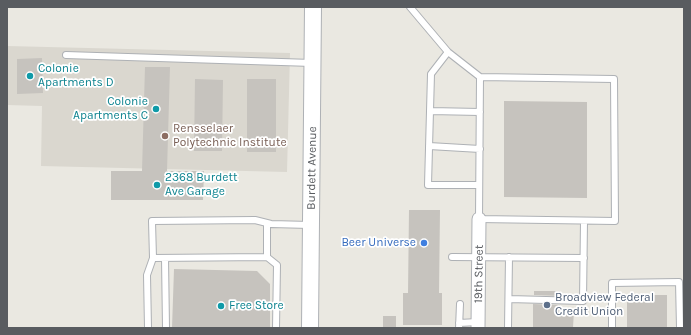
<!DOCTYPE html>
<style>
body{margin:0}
#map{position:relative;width:691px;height:335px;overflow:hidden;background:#eae8e1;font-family:Karla,sans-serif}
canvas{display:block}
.frame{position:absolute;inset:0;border:8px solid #595c60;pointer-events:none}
</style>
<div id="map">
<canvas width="691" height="335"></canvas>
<div class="frame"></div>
</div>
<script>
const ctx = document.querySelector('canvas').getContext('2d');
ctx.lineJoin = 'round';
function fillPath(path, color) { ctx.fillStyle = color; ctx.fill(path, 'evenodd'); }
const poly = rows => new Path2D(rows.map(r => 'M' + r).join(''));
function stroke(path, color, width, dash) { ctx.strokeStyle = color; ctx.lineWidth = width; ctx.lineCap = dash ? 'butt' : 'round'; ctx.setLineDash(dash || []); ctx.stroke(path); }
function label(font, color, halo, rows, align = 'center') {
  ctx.font = font + ' Karla,sans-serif'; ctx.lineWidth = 3.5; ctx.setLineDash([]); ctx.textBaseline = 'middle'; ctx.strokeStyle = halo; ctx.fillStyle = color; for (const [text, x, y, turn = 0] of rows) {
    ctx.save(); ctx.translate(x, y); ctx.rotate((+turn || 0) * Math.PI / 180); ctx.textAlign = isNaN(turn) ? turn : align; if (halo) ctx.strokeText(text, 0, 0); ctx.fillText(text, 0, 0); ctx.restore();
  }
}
const education = poly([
 [7,46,290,53,287,172,41,166,42,106,7,105]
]);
const building = poly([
 [42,58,43,93,17,94,17,59],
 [145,67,170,67,167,171,204,171,203,200,111,200,111,171,142,171],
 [195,79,223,80,222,151,194,151],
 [247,79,276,79,276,152,247,152],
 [504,101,587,102,587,198,504,197],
 [409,210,440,210,439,293,442,293,442,325,403,325,403,293,408,293],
 [174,269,257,271,270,284,270,328,172,328],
 [534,291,560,291,560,296,534,295],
 [627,295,667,295,667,328,627,328],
 [533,304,560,305,560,310,574,310,573,328,533,328],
 [383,316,396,316,396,328,383,328]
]);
const service = poly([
 [410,7,448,52,480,77,479,219,615,221,614,79,480,77],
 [448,52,431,74,428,185,479,185],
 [66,55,312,63],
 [430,111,480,112],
 [429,146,480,149],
 [267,257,277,265,276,328],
 [452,257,584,258],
 [153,258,267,257,267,223],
 [165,258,166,328],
 [509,299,583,301,584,221],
 [459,323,478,322],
 [148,328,147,275,153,258,152,221,255,220,271,224,310,225],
 [459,328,460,304],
 [508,328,509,257],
 [612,328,612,283,679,282,680,328]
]);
const minor = poly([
 [478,328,479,219]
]);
const tertiary = poly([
 [310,328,313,7]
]);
const markers = [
 [30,76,4,"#0f9aa8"],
 [156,109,4,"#0f9aa8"],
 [165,136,4,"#8d6e63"],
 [157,185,4,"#0f9aa8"],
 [424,243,4,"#3f7fe0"],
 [547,305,4,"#5c6f8a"],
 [221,306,4,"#0f9aa8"]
];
const cultureNames = [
 ["Colonie",38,69],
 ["Apartments D",38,83],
 ["Colonie",148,102,"right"],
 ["Apartments C",148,116,"right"],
 ["2368 Burdett",165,178],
 ["Ave Garage",165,192],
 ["Free Store",229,306]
];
const educationNames = [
 ["Rensselaer",173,129],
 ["Polytechnic Institute",173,143]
];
const streetNames = [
 ["Burdett Avenue",312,168,-89],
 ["19th Street",479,274,-89]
];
const shopNames = [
 ["Beer Universe",416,243]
];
const serviceNames = [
 ["Broadview Federal",555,298],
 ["Credit Union",555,312]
];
fillPath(education, '#dad7cf');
fillPath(building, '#c6c3be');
stroke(service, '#aeb1b5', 8);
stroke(minor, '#aeb1b5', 15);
stroke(tertiary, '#aeb1b5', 18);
stroke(service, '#fff', 6);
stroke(minor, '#fff', 13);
stroke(tertiary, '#fff', 16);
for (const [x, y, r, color] of markers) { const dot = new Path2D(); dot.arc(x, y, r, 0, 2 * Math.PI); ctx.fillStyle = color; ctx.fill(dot); stroke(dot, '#fff', 1.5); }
label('12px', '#0d838f', '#fff', cultureNames, 'left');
label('12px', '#785e54', '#fff', educationNames, 'left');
label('12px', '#595c60', '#fff', streetNames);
label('12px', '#366cbe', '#fff', shopNames, 'right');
label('12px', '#4e5e75', '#fff', serviceNames, 'left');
</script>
